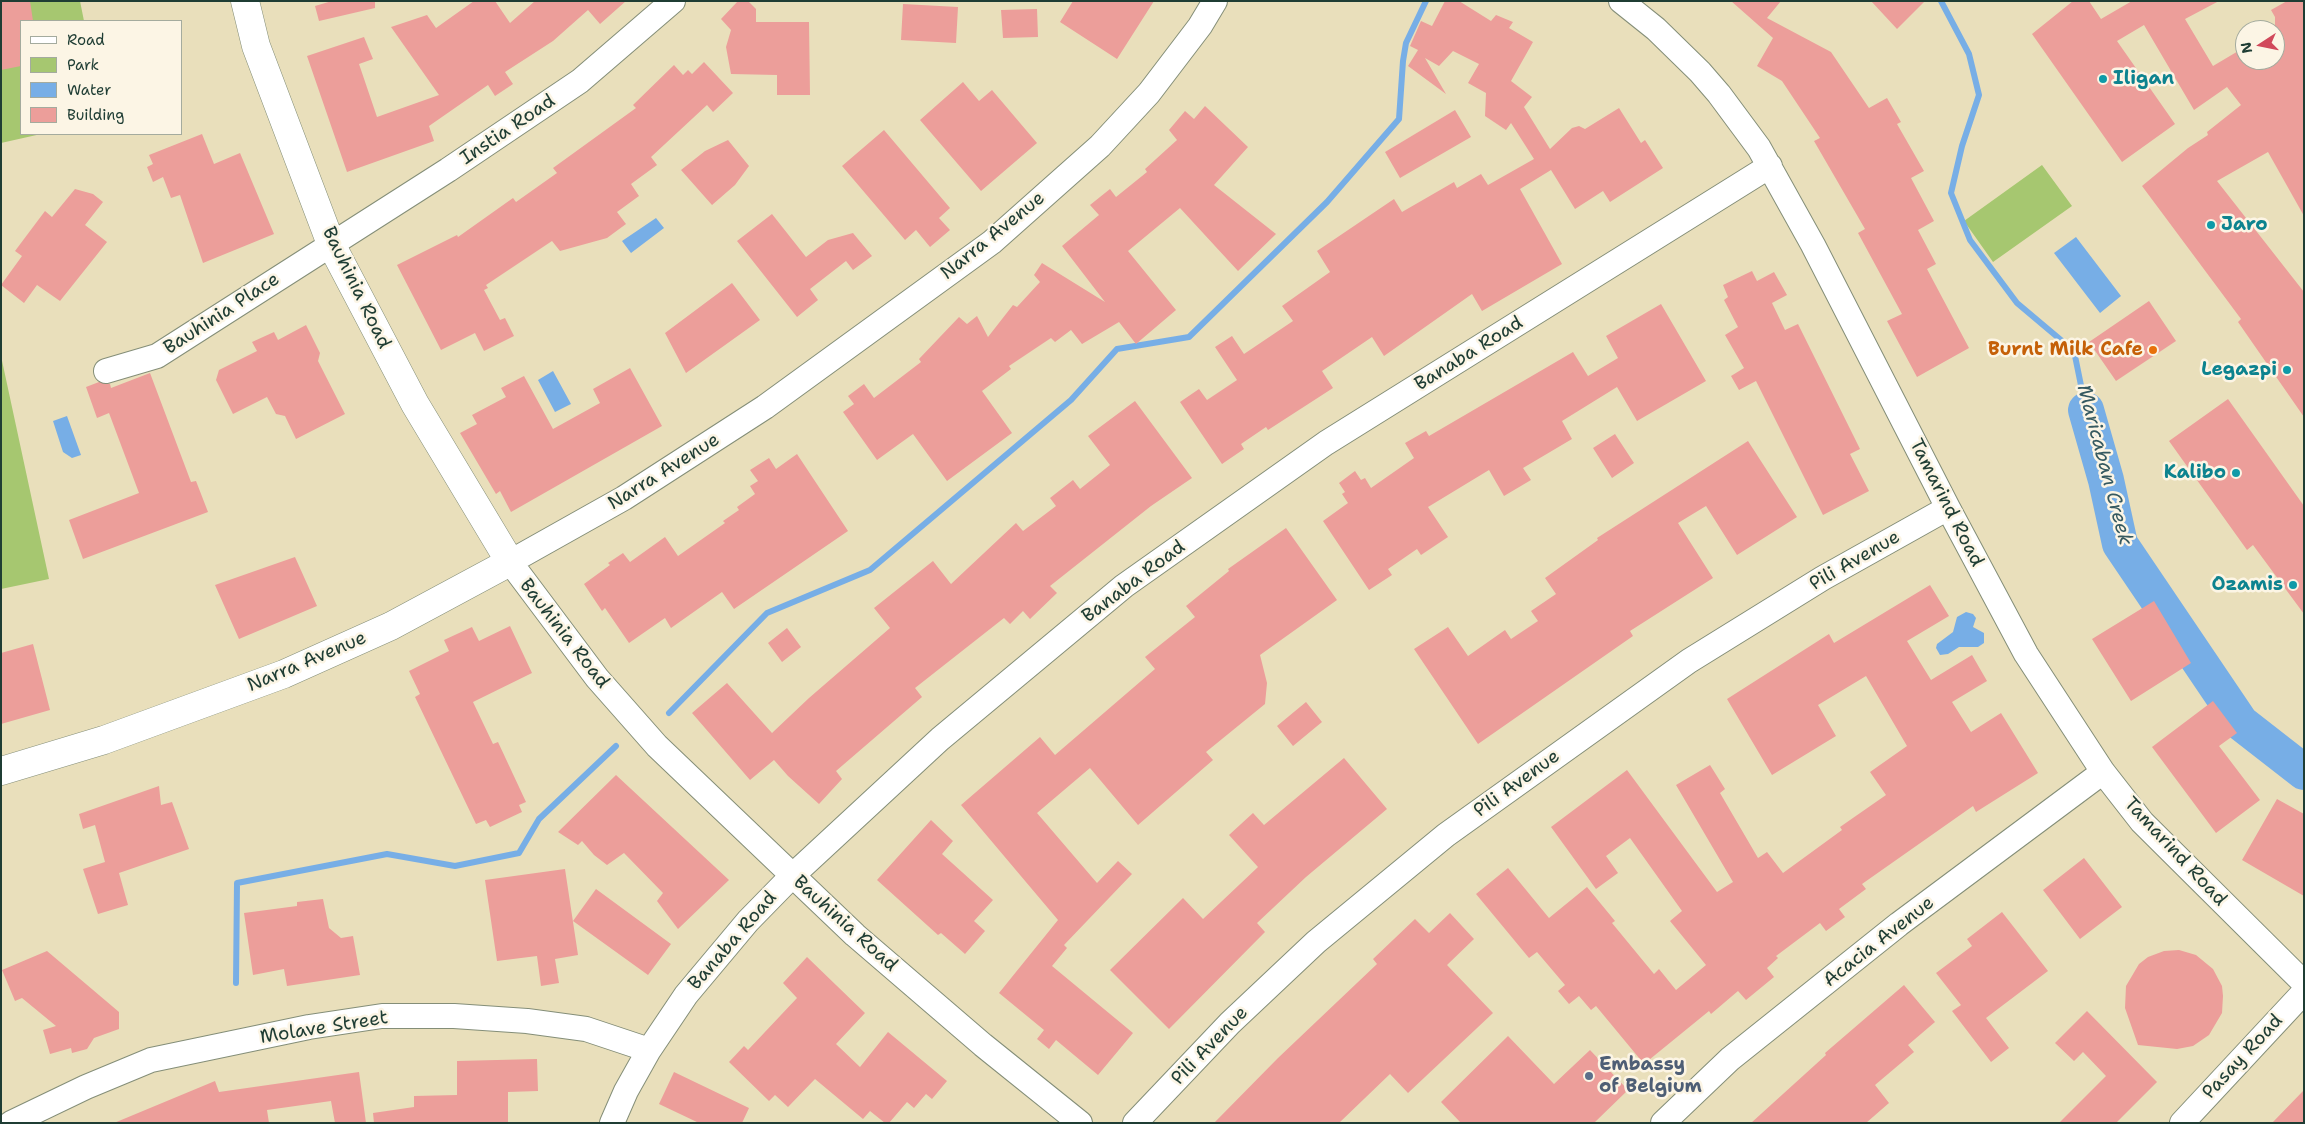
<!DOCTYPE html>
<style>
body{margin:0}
#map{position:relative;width:2305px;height:1124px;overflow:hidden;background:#e9dfbb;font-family:"Shantell Sans",sans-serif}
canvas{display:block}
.frame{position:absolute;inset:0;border:2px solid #1f3d34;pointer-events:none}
.legend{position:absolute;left:20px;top:20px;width:162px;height:115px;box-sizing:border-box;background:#fcf5e5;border:1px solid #a4ab9e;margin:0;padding:6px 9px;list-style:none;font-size:15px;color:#1f3d34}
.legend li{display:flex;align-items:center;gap:10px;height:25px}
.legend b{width:25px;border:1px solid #a4ab9e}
.north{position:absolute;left:2235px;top:20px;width:50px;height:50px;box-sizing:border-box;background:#fcf5e5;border:1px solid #a4ab9e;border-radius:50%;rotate:259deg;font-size:14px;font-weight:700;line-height:20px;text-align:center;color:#1f3d34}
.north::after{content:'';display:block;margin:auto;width:18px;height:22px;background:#d1495b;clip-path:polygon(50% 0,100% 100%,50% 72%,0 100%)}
</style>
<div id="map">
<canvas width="2305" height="1124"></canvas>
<div class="frame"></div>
<ul class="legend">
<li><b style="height:6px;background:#fff"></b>Road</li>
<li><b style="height:14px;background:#a6c770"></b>Park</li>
<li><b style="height:14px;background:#77aee6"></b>Water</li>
<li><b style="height:14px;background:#ec9e9a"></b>Building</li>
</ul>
<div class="north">N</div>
</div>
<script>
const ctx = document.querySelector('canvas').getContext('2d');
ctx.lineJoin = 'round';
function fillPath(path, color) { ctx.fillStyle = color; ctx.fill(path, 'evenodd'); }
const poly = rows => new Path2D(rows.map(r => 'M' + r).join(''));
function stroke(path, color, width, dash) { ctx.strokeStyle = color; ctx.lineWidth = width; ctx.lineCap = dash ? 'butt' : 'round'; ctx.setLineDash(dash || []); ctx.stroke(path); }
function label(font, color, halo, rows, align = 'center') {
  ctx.font = font + ' "Shantell Sans",sans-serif'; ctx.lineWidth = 5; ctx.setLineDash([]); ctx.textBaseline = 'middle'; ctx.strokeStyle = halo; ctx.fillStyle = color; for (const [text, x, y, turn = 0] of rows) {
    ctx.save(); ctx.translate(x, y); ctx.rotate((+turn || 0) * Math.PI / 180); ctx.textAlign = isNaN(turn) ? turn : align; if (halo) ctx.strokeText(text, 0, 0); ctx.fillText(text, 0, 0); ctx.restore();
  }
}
const green = poly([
 [1,1,80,1,84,21,21,21,21,134,41,134,1,143],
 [2042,165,2072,206,1993,262,1964,221],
 [1,356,49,579,1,589]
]);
const water = poly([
 [656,218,664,228,631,253,622,241],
 [2076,237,2121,296,2100,313,2054,253],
 [553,371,571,404,555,412,538,380],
 [67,416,81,455,72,458,63,452,53,421],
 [1966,612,1973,614,1976,618,1973,627,1984,633,1984,643,1978,647,1959,647,1948,654,1940,655,1936,648,1937,644,1953,632,1957,617]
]);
const stream = poly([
 [1941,1,1969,54,1979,95,1962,146,1951,193,1970,240,2017,303,2074,351,2086,410],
 [669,713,767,613,870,570,1071,400,1117,349,1189,337,1327,202,1399,119,1403,61,1406,43,1426,1],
 [236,983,237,883,387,854,455,866,519,853,539,819,616,746]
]);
const river = poly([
 [2086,410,2106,480,2120,544,2241,723,2304,772]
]);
const building = poly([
 [1,1,30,1,33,21,21,21,21,66,1,70],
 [332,1,375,1,375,8,319,21,315,6],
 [474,1,495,1,510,23,535,1,626,1,600,24,588,10,553,41,505,72,513,84,495,96,488,85,429,126,434,141,347,172,307,56,364,37,373,59,359,64,377,117,439,95,391,27,427,15,436,28],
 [738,1,748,1,756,9,756,22,809,22,810,95,777,95,777,75,731,74,726,47,731,30,721,19],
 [1073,1,1154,1,1117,59,1060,22],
 [1445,1,1459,1,1491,21,1496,15,1513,22,1509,28,1533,42,1511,81,1532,97,1524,107,1550,149,1572,128,1579,126,1585,129,1619,108,1641,143,1645,140,1663,168,1610,202,1603,191,1575,209,1551,170,1520,189,1562,264,1482,311,1472,294,1384,356,1372,337,1322,371,1333,388,1268,430,1266,427,1241,444,1244,449,1222,464,1180,402,1199,389,1207,400,1237,380,1215,347,1232,336,1244,354,1293,321,1282,306,1330,272,1317,251,1394,199,1402,212,1454,182,1457,188,1481,174,1488,185,1534,159,1511,123,1506,130,1485,116,1486,93,1468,83,1479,64,1453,51,1439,66,1425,58,1446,94,1408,66,1418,50,1410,46,1421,21,1432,26],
 [1731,1,1781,1,1767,18,1831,52,1869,108,1887,98,1901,122,1897,124,1924,171,1911,178,1934,221,1918,230,1936,264,1927,269,1969,348,1917,377,1887,321,1902,314,1858,233,1865,229,1814,141,1820,138,1782,81,1757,66,1773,38],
 [1871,1,1925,1,1897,29],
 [2073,1,2089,1,2101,19,2132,1,2219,1,2185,19,2213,66,2245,47,2245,60,2275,60,2275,17,2271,10,2287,1,2304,1,2304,216,2268,152,2217,181,2304,292,2304,417,2238,322,2241,319,2142,186,2188,148,2208,135,2207,132,2241,105,2227,87,2194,110,2144,25,2117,41,2175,124,2122,162,2032,34],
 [903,4,958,7,956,43,901,40],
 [1037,9,1038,37,1003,38,1001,10],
 [704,62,733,93,713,112,707,105,651,157,657,165,631,184,639,196,617,212,626,224,607,238,560,251,552,241,486,285,488,288,484,290,500,320,505,318,514,336,484,351,475,333,441,350,397,265,457,235,458,237,513,198,516,202,557,173,553,168,636,108,633,105,674,65,683,75,688,70,692,74],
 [963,82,979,101,992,90,1037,143,981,191,920,120],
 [1205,106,1248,147,1214,185,1276,234,1238,271,1180,208,1128,251,1176,310,1136,344,1119,322,1082,344,1071,330,1055,342,1051,338,1009,366,1011,369,982,391,1012,433,947,481,913,434,877,460,843,412,854,404,848,396,864,384,874,398,921,362,919,359,959,317,967,324,977,316,988,337,1013,305,1017,307,1040,282,1034,275,1042,263,1105,302,1062,246,1099,215,1090,205,1110,189,1116,197,1147,172,1145,169,1177,140,1169,130,1185,111,1194,119],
 [1455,110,1471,137,1400,178,1385,152],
 [884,130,950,208,939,218,950,230,930,247,916,230,905,240,842,166],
 [202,134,214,164,240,153,274,234,203,263,180,195,171,198,163,177,153,182,147,167,153,164,149,155],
 [728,140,749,166,735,185,712,205,681,170,705,151],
 [75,189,93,194,103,202,85,225,107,242,60,301,37,285,24,303,1,285,22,256,15,251,45,211,52,217],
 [772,214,806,257,828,240,853,233,872,256,853,270,846,261,810,289,818,300,797,317,737,241],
 [1752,271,1757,281,1774,272,1787,295,1772,303,1785,330,1798,324,1860,449,1850,454,1869,491,1823,515,1756,381,1739,390,1731,376,1744,368,1725,335,1738,327,1724,300,1728,297,1723,285],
 [732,283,760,320,686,373,665,333],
 [2149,301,2176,341,2116,381,2089,342],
 [1661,304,1706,381,1637,421,1617,387,1562,421,1572,439,1523,468,1531,480,1504,496,1489,470,1428,507,1448,537,1421,555,1417,549,1388,569,1392,575,1369,590,1323,521,1348,503,1342,494,1345,492,1339,483,1355,471,1361,480,1365,478,1371,488,1414,458,1405,443,1426,431,1429,436,1573,352,1588,376,1618,358,1606,336],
 [306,325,320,353,318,361,345,414,296,439,285,416,276,414,267,397,233,414,216,380,219,370,257,351,252,342,274,332,278,340],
 [630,368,662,426,511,512,500,491,496,494,460,433,477,424,472,415,506,397,501,388,524,376,553,429,600,403,593,389],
 [150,373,191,482,196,481,208,512,83,559,69,520,139,493,109,413,97,418,86,387,99,382,110,384,111,388],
 [2228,399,2304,506,2304,614,2253,545,2247,550,2169,441],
 [1135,401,1192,478,1151,506,1050,586,1057,593,1030,619,1023,611,1010,624,1004,618,915,688,922,697,836,771,842,779,819,804,788,776,774,760,750,780,692,713,727,683,772,733,809,698,890,628,874,608,933,561,951,584,1016,523,1023,531,1056,506,1050,498,1073,480,1080,489,1110,465,1088,436],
 [1615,434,1634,463,1612,478,1593,448],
 [1748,441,1797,517,1737,555,1706,506,1678,523,1713,578,1630,631,1633,636,1478,744,1414,649,1448,627,1468,656,1505,630,1511,639,1538,621,1531,611,1556,594,1545,578,1598,540,1597,538],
 [797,454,848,531,734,609,722,592,671,628,665,618,629,643,605,608,602,611,584,584,610,565,608,563,623,553,630,562,665,537,678,556,725,523,723,521,739,510,737,507,755,494,750,486,758,481,750,470,769,458,776,469],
 [1286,528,1337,600,1260,655,1267,683,1265,704,1206,752,1213,760,1138,825,1090,768,1037,813,1097,883,1118,861,1132,874,1064,945,1067,948,1052,966,1133,1033,1098,1075,1056,1040,1049,1049,1037,1039,1044,1030,999,993,1058,920,961,805,1040,737,1055,755,1155,669,1145,657,1195,617,1186,606,1229,571,1228,569],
 [295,557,317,606,239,639,215,585],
 [1930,585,1949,616,1907,641,1931,680,1972,655,1987,681,1952,702,1971,732,2001,713,2038,773,1976,812,1973,806,1862,884,1866,889,1839,909,1845,917,1826,931,1820,923,1776,956,1778,958,1767,968,1774,977,1746,1000,1738,991,1711,1014,1709,1011,1644,1064,1596,1006,1591,1010,1579,996,1569,1004,1558,991,1565,985,1537,952,1529,958,1476,894,1508,868,1549,918,1587,887,1615,921,1612,923,1654,974,1659,969,1676,990,1706,965,1670,921,1682,911,1630,838,1606,856,1618,873,1596,889,1551,827,1627,770,1717,892,1733,882,1676,785,1710,765,1725,789,1720,793,1758,858,1767,852,1783,873,1842,830,1840,827,1886,795,1870,772,1907,746,1866,676,1818,705,1836,736,1772,775,1727,699,1829,634,1834,643],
 [2154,601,2191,663,2131,701,2092,639],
 [510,626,532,673,473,702,493,744,498,742,526,802,519,805,522,812,490,827,486,820,476,824,415,697,420,694,409,671,449,651,444,640,472,627,479,641],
 [787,628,801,647,782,662,768,643],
 [33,644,50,710,1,724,1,653],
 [2213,701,2237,733,2219,746,2260,800,2216,833,2152,747],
 [1306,702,1322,722,1293,746,1277,726],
 [1344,758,1387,809,1306,877,1257,923,1265,932,1169,1029,1110,970,1183,898,1203,919,1258,867,1229,835,1253,813,1264,825],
 [616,775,729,880,678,929,657,901,663,893,624,853,607,865,594,855,582,841,578,845,558,832],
 [159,786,161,805,172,802,189,849,119,873,128,905,98,914,83,869,105,862,95,825,83,829,79,814],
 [2277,799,2304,814,2304,896,2242,860],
 [931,820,953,841,942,854,993,900,974,921,985,931,965,954,941,933,938,935,877,880],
 [2084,858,2122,907,2080,939,2043,890],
 [565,869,578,955,555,959,559,983,541,986,537,956,497,961,485,880],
 [596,889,671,944,648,975,573,921],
 [323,899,329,928,341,938,353,936,360,975,287,986,284,969,253,975,244,913,297,906,297,902],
 [2002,912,2048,971,1986,1018,2009,1048,1991,1062,1952,1011,1961,1005,1936,973,1972,946,1967,939],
 [1450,913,1474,939,1447,965,1493,1013,1408,1093,1390,1074,1339,1123,1214,1123,1278,1058,1377,964,1373,959,1415,919,1429,933],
 [2179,950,2196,955,2213,969,2222,986,2223,996,2222,1013,2209,1035,2193,1046,2177,1049,2138,1045,2125,1008,2126,986,2139,964,2148,957,2164,951],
 [47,951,119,1012,119,1029,94,1038,87,1049,72,1053,71,1048,50,1054,43,1030,56,1026,22,998,15,1001,2,970],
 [807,957,865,1013,836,1044,860,1067,888,1032,947,1081,932,1099,926,1094,914,1108,907,1102,889,1123,885,1123,870,1111,863,1119,815,1079,788,1107,775,1095,769,1101,729,1062,744,1046,748,1050,797,998,783,983],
 [1904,985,1935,1022,1908,1045,1914,1052,1875,1085,1889,1103,1866,1123,1751,1123,1826,1055,1825,1053],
 [2087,1011,2157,1082,2116,1123,2059,1123,2106,1076,2083,1052,2074,1061,2055,1043],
 [1508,1036,1554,1084,1590,1050,1628,1090,1594,1123,1461,1123,1441,1102],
 [537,1059,538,1091,508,1092,508,1123,374,1123,373,1113,414,1107,414,1096,457,1095,457,1061],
 [359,1072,366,1123,335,1123,331,1101,267,1110,269,1123,114,1123,215,1081,219,1092],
 [674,1072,749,1108,742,1123,699,1123,659,1104],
 [2304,1090,2304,1123,2272,1123]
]);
const street = poly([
 [1621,1,1656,29,1700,72,1719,94,1759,148,1813,245,1948,508,2026,654,2103,772,2142,822,2304,983],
 [106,371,157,356,448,170,580,81,673,1],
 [11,1123,86,1087,151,1060,309,1027,382,1016,454,1016,527,1021,586,1029,649,1050],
 [612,1123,626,1091,649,1050,686,995,748,921,792,876,940,739,1124,586,1326,443,1770,166],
 [1080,1123,983,1045,855,935,657,746,597,678,510,562,624,498,765,407,992,242,1100,146,1149,93,1200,26,1215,1],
 [1135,1123,1230,1023,1316,942,1446,835,1689,661,1823,578,1948,508],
 [1663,1123,1730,1059,1899,924,2103,772],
 [2182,1123,2304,992]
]);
const secondary = poly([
 [1,771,104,740,284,674,391,626,510,562,415,404,331,244,256,46,245,1]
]);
const markers = [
 [2103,79,5,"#0f9aa8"],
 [2211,225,5,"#0f9aa8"],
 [2153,350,5,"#e8710a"],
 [2287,370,5,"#0f9aa8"],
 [2236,473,5,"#0f9aa8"],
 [2293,585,5,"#0f9aa8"],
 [1589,1076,5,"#5c6f8a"]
];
const cultureNames = [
 ["Iligan",2113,79,"left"],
 ["Jaro",2221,225,"left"],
 ["Legazpi",2277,370],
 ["Kalibo",2226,473],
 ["Ozamis",2283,585]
];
const streetNames = [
 ["Instia Road",508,130,-34],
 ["Narra Avenue",993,236,-39],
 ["Bauhinia Road",356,288,64],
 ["Bauhinia Place",222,314,-33],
 ["Banaba Road",1469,354,-32],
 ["Narra Avenue",664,472,-32],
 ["Tamarind Road",1946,503,63],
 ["Pili Avenue",1855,561,-30],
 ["Banaba Road",1134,582,-37],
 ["Bauhinia Road",564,634,52],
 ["Narra Avenue",307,662,-23],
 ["Pili Avenue",1517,784,-36],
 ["Tamarind Road",2175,852,47],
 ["Bauhinia Road",845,924,42],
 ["Banaba Road",733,941,-49],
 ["Acacia Avenue",1879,942,-38],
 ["Molave Street",324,1028,-9],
 ["Pili Avenue",1210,1046,-46],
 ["Pasay Road",2243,1057,-47]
];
const foodNames = [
 ["Burnt Milk Cafe",2143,350]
];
const serviceNames = [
 ["Embassy",1599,1065],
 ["of Belgium",1599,1087]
];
const waterNames = [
 ["Maricaban Creek",2104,465,75]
];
fillPath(green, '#a6c770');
fillPath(water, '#77aee6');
stroke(stream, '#77aee6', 6);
stroke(river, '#77aee6', 36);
fillPath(building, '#ec9e9a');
stroke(street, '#848e78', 26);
stroke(secondary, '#848e78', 29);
stroke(street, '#fff', 24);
stroke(secondary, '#fff', 28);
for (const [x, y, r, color] of markers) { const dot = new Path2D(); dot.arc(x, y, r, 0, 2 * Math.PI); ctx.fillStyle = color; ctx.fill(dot); stroke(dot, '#fcf5e5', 2); }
label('bold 19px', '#0d838f', '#fcf5e5', cultureNames, 'right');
label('19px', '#1f3d34', '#fcf5e5', streetNames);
label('bold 19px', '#c56008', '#fcf5e5', foodNames, 'right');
label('bold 19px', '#4e5e75', '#fcf5e5', serviceNames, 'left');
label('italic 20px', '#355960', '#fcf5e5', waterNames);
</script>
